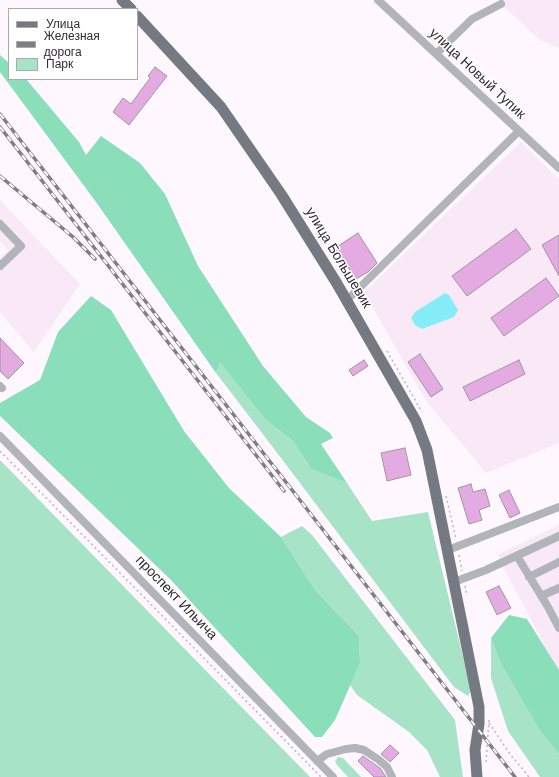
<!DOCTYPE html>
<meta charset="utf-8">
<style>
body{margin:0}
#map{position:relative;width:559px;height:777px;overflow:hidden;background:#fff7fe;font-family:"DM Sans",sans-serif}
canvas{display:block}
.legend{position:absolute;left:8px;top:8px;width:130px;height:72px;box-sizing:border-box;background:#fff;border:1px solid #acabac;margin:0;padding:5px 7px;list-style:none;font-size:12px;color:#302c30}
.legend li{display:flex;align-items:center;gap:8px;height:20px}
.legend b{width:20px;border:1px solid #acabac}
</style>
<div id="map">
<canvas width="559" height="777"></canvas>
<ul class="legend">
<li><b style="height:5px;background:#757981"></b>Улица</li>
<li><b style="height:5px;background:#827d82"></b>Железная дорога</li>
<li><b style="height:11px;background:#a7e3c7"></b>Парк</li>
</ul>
</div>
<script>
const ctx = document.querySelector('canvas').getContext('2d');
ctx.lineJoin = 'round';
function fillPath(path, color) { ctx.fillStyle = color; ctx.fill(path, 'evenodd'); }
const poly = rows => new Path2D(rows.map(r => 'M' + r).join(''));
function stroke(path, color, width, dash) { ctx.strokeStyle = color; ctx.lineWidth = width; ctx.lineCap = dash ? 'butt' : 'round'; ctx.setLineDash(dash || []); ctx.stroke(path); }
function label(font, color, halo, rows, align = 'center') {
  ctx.font = font + ' "DM Sans",sans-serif'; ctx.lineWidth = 3; ctx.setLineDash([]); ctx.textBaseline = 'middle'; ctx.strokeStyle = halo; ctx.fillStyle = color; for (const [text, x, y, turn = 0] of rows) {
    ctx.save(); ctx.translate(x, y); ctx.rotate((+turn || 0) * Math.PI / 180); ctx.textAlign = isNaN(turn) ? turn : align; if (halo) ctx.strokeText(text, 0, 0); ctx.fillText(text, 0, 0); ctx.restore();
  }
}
const built = poly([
 [498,0,559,0,559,48,540,40,501,4],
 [521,142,559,179,559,443,486,473,426,401,364,292],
 [0,200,80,284,34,352,0,313,0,257,8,250,0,241],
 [559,525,559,673,497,555]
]);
const green = poly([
 [220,361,265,419,293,441,311,469,347,483,372,521,428,512,471,690,468,696,454,687,275,450,216,373],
 [0,460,310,777,0,777],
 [302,526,312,535,455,720,463,777,440,777,427,750,409,732,357,695,350,685,360,663,359,636,316,591,281,537],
 [491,638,501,664,540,731,559,754,559,777,540,777,508,731,491,678],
 [338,757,340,757,344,759,361,777,348,777,337,765,335,761]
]);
const forest = poly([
 [0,55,9,63,9,79,26,79,79,142,86,155,101,136,140,163,165,194,198,266,263,366,306,417,330,433,333,438,321,444,347,483,311,469,293,441,265,419,220,362,216,373,96,202,0,72],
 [91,296,111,310,184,431,229,488,281,537,316,591,359,636,360,663,335,720,322,737,315,737,171,580,0,416,0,403,40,380,58,332],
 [509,615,527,619,559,670,559,754,540,731,501,664,491,638]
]);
const water = poly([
 [445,293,449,295,458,310,454,317,422,329,415,325,411,318,415,312]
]);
const building = poly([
 [155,67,167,76,129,125,113,112,123,98,131,104,150,78,148,76,155,67],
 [516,229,531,249,467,296,452,276,516,229],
 [358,233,377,263,368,272,356,279,335,248,358,233],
 [559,235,559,276,542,245,559,235],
 [546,278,559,296,504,336,491,318,546,278],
 [0,338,24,363,8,379,0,371,0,338],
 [420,354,443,389,431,397,408,362,420,354],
 [364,360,368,366,353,376,349,370,364,360],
 [519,360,525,374,470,401,463,387,519,360],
 [405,448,411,475,387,481,381,453,405,448],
 [471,484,473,492,485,489,490,506,479,510,482,520,469,524,458,488,471,484],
 [509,490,520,513,510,518,499,495,509,490],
 [499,586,511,608,497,615,486,592,499,586],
 [390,745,399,753,390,762,381,754,390,745],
 [363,756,380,768,386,777,374,777,358,761,363,756]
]);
const path = poly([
 [387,351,422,412],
 [0,451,321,777],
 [446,496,456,539],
 [459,555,462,571],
 [465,586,467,596],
 [489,723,510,754,529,777],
 [486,762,489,720]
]);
const minor = poly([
 [378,0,559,168],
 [436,54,472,19,501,4],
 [0,224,21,246,0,266],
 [346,301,519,131],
 [0,386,2,388],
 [0,436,333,777],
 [448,550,559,507],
 [517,556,548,607,559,628],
 [529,577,559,562],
 [454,582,486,570,559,536],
 [541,596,559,588],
 [317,761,327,754,346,749,355,748,364,750,379,760,387,767,392,777]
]);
const major = poly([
 [122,0,131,9],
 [137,16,221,107,281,194,336,282,416,421,427,450,479,707,479,724,475,750,477,777]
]);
const rail = poly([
 [0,114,515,777],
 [0,127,284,491],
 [0,176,73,237,95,259]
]);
const streetNames = [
 ["улица Новый Тупик",477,74,43],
 ["улица Большевик",338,258,59],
 ["проспект Ильича",176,598,46]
];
fillPath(built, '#f9e9f7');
fillPath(green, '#a7e3c7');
fillPath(forest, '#8adeb9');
fillPath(water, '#86edf8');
fillPath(building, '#e4abe2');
stroke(building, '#9f969e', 1);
stroke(path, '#bcb5bb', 1.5, [2, 3]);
stroke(minor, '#b1b4b8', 8);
stroke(major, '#757981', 11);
stroke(rail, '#827d82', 3.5);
stroke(rail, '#fff', 2, [6]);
label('14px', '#302c30', '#fff', streetNames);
</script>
